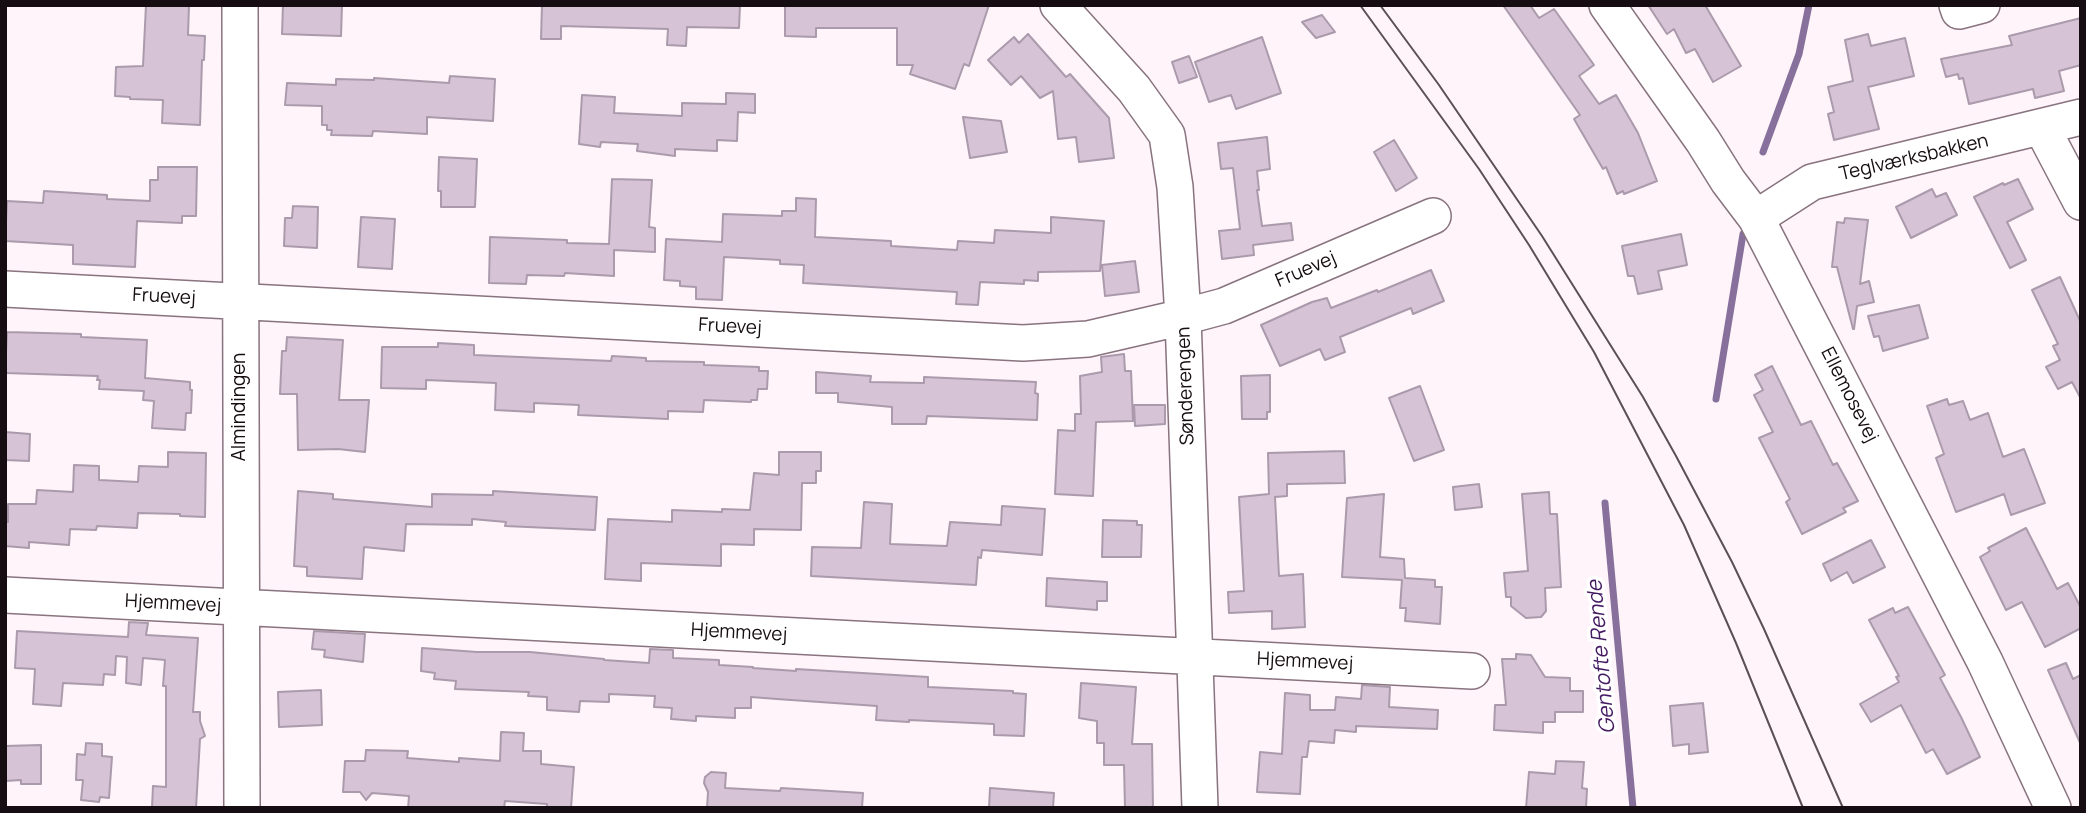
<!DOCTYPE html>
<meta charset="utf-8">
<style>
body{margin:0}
#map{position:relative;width:2086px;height:813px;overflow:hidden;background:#fef4f9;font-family:Manrope,sans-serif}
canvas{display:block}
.frame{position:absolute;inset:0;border:7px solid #150d11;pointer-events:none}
</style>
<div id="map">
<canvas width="2086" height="813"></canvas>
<div class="frame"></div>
</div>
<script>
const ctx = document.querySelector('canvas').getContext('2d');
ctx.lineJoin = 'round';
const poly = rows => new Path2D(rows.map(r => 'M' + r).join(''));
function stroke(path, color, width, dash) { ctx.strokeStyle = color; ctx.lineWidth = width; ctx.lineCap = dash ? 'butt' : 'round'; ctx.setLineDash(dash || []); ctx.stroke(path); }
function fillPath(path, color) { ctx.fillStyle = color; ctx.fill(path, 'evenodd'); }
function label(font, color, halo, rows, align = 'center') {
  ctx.font = font + ' Manrope,sans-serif'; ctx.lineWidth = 7; ctx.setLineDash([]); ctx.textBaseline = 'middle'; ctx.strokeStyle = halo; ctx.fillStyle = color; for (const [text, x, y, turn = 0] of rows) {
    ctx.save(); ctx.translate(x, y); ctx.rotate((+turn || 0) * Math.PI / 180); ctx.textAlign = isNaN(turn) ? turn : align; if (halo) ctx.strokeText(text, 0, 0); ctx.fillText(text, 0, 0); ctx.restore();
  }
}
const stream = poly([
 [1763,152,1799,54,1809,5],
 [1716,399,1743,234],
 [1605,503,1633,808]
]);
const building = poly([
 [146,5,189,5,188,35,205,36,204,60,202,60,200,125,162,123,163,100,130,99,130,97,115,96,116,67,143,66,146,5],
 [283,5,342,5,341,36,282,34,283,5],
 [542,5,740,5,739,28,687,27,686,46,667,45,668,29,561,26,561,39,541,39,542,5],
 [785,5,989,5,969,66,964,64,955,89,910,74,913,65,897,65,897,28,816,28,816,37,785,36,785,5],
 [1503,5,1530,5,1539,18,1554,9,1594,65,1579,76,1599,104,1616,95,1638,133,1657,181,1624,194,1623,191,1617,194,1606,167,1603,169,1574,119,1580,115,1503,5],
 [1648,5,1705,5,1741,66,1713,82,1695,49,1686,53,1674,29,1667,34,1648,5],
 [1322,15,1335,32,1316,38,1302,22,1322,15],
 [2081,18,2081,65,2059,71,2064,91,2035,98,2033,89,1969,104,1963,78,1959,79,1958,74,1946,77,1941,59,2012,45,2009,36,2081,18],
 [1028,34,1066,77,1070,74,1109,118,1114,158,1079,162,1076,137,1058,139,1053,91,1040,98,1021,76,1011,85,988,60,1014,37,1019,43,1028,34],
 [1868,34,1871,46,1905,38,1914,76,1868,87,1879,129,1834,140,1828,114,1834,112,1828,87,1853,81,1845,40,1868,34],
 [1262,37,1281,93,1236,109,1231,95,1209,102,1195,62,1262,37],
 [1189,56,1197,77,1179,83,1172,62,1189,56],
 [450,76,495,79,493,121,427,117,427,134,373,131,372,136,331,135,332,130,327,130,327,125,322,125,322,106,285,105,287,83,336,85,336,79,374,80,374,78,449,83,450,76],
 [726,93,755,94,755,113,738,112,737,141,717,140,717,151,675,149,675,156,637,151,638,144,601,142,600,147,579,144,582,95,615,97,614,113,682,116,682,103,726,104,726,93],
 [963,117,1001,121,1007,152,970,158,963,117],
 [1267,137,1270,169,1257,171,1259,190,1257,190,1262,226,1291,223,1293,240,1253,245,1254,255,1222,259,1219,231,1240,229,1233,168,1221,169,1218,143,1267,137],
 [1394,140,1417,178,1396,191,1374,152,1394,140],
 [439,157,477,159,475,207,441,207,441,191,438,191,439,157],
 [158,167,197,167,196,216,182,216,182,223,137,221,135,267,73,264,73,245,5,241,7,201,43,203,44,191,107,195,107,199,150,201,150,180,158,180,158,167],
 [612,179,652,180,649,227,655,228,655,252,614,250,614,276,565,273,564,276,527,275,526,284,489,283,490,237,567,240,567,243,609,244,612,179],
 [2018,179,2033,209,2007,222,2026,260,2010,268,1974,197,2003,183,2004,185,2018,179],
 [1932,189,1936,197,1946,193,1957,215,1911,238,1896,207,1932,189],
 [796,198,816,199,815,237,891,241,891,246,957,250,958,241,994,243,995,230,1051,233,1051,217,1104,221,1100,271,1038,272,1038,281,1024,280,1024,284,980,282,978,305,956,304,957,292,803,283,804,265,780,264,780,260,724,257,722,300,696,299,696,287,680,286,680,281,664,280,666,239,722,242,723,214,782,216,782,211,796,211,796,198],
 [293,206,318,207,317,248,284,246,285,218,292,218,293,206],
 [361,217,395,219,392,269,358,267,361,217],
 [1845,218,1868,220,1860,284,1869,281,1874,302,1857,306,1854,329,1853,329,1837,267,1832,267,1837,222,1844,223,1845,218],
 [1681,234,1687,265,1658,271,1662,289,1638,294,1634,276,1628,276,1622,246,1681,234],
 [1135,261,1139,292,1105,296,1102,265,1135,261],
 [1431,270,1444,301,1413,314,1411,308,1340,337,1345,352,1325,360,1320,349,1280,366,1261,325,1312,302,1327,298,1331,308,1377,290,1378,292,1431,270],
 [2060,277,2081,323,2081,399,2072,382,2058,389,2046,367,2060,360,2053,346,2058,344,2032,290,2060,277],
 [1919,305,1928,338,1883,351,1879,336,1874,337,1868,316,1919,305],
 [7,332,81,334,81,337,147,340,145,378,190,382,190,390,192,390,191,413,186,413,185,430,152,428,154,401,143,400,144,391,99,389,100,380,97,380,98,376,5,373,7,332],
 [287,337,343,340,339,400,369,400,365,452,338,449,298,450,297,394,280,394,282,351,286,351,287,337],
 [438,343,474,345,474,355,611,361,612,356,646,358,646,361,704,362,704,365,759,367,759,371,768,371,767,389,758,389,757,400,751,400,751,402,704,400,703,412,668,411,668,419,578,415,579,405,534,403,534,412,495,410,496,383,426,380,426,389,381,388,382,347,438,347,438,343],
 [1124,354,1125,371,1131,371,1133,421,1096,422,1093,496,1055,494,1058,430,1075,431,1075,414,1081,414,1080,376,1102,372,1101,357,1124,354],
 [1772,366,1801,425,1811,421,1833,465,1837,463,1858,501,1843,508,1846,512,1802,534,1786,502,1790,499,1759,438,1773,432,1754,395,1763,390,1755,375,1772,366],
 [816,372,871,376,870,382,924,383,924,377,1036,382,1035,393,1038,394,1037,420,927,416,926,424,892,424,892,407,838,402,838,393,816,393,816,372],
 [1270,375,1270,412,1267,412,1267,419,1242,419,1241,376,1270,375],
 [1420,386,1444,450,1414,461,1389,398,1420,386],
 [1947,399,1949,405,1963,401,1970,420,1988,413,2003,457,2024,449,2045,503,2011,515,2004,494,1956,512,1936,458,1944,454,1927,406,1947,399],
 [1134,405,1165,405,1165,424,1135,426,1134,405],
 [5,432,30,434,29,461,5,460,5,432],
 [1344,451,1345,483,1287,484,1287,496,1275,497,1279,576,1303,574,1305,627,1272,629,1272,611,1229,613,1228,592,1244,591,1239,497,1269,494,1268,453,1344,451],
 [168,452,206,453,205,517,180,516,180,514,138,513,137,528,97,526,96,530,70,529,69,545,29,542,29,548,5,546,5,522,8,522,8,504,36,504,37,490,73,492,74,465,99,466,99,480,138,482,139,466,168,467,168,452],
 [779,452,821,452,821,471,816,471,816,483,802,483,801,530,754,529,754,545,721,544,721,566,641,563,641,581,605,579,608,519,672,522,672,510,722,512,722,509,750,510,754,473,779,475,779,452],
 [1479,484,1482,507,1455,510,1453,487,1479,484],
 [298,491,333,494,333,499,432,507,432,494,493,495,493,491,597,497,595,530,505,526,506,522,472,519,472,525,406,524,404,551,364,547,362,579,307,576,307,567,294,566,298,491],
 [1549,492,1550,514,1557,514,1561,587,1545,588,1546,611,1541,617,1526,618,1511,606,1511,597,1506,597,1504,573,1528,571,1522,494,1549,492],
 [1384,494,1380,557,1404,559,1405,578,1435,580,1435,587,1442,587,1440,624,1405,621,1406,608,1400,608,1402,580,1342,577,1347,498,1384,494],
 [864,502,892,504,890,544,947,546,950,522,1001,525,1002,506,1045,509,1042,555,982,550,981,558,978,557,976,585,811,576,812,547,861,548,864,502],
 [1103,520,1137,521,1137,525,1142,525,1141,557,1102,557,1103,520],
 [2026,528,2057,589,2068,583,2081,608,2081,628,2045,647,2022,602,2006,610,1980,557,1990,551,1988,548,2026,528],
 [1871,540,1885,567,1853,583,1847,572,1831,581,1823,564,1871,540],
 [1047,578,1107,582,1107,601,1097,601,1097,610,1046,606,1047,578],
 [1908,607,1945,675,1940,678,1961,717,1980,757,1947,774,1933,749,1926,753,1901,705,1871,722,1860,704,1899,682,1896,677,1899,676,1869,620,1893,608,1895,613,1908,607],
 [129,622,148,623,146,635,198,638,193,712,200,712,200,721,205,736,200,739,196,808,152,808,153,786,166,787,166,686,163,686,165,660,143,658,141,685,126,683,127,657,116,656,115,675,104,674,103,685,63,683,61,706,33,704,35,669,15,668,17,631,128,637,129,622],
 [314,631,365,634,363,662,324,657,325,650,312,649,314,631],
 [422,648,477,652,530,652,604,659,604,660,649,663,650,649,673,650,673,658,719,660,719,665,753,667,753,668,796,671,796,669,928,677,928,687,1013,691,1013,693,1026,694,1024,736,994,735,994,724,909,720,909,722,876,720,877,706,777,699,751,697,751,708,735,708,735,718,696,716,696,721,671,719,672,708,654,707,655,696,609,694,609,702,580,701,579,712,547,710,547,697,528,696,529,692,455,689,456,681,434,679,435,673,421,671,422,648],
 [1516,654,1531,655,1545,677,1570,678,1570,691,1583,691,1583,712,1555,712,1555,722,1543,722,1543,733,1494,730,1495,705,1506,705,1502,659,1516,659,1516,654],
 [2066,663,2073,679,2081,675,2081,745,2048,670,2066,663],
 [1081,683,1136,687,1132,744,1152,744,1153,808,1125,808,1124,765,1104,765,1104,743,1097,743,1097,721,1079,718,1081,683],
 [1362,685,1390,687,1389,707,1438,710,1437,729,1356,726,1356,732,1335,730,1334,743,1309,741,1307,757,1302,757,1300,794,1257,792,1260,752,1282,754,1285,693,1310,695,1310,710,1335,710,1336,697,1361,699,1362,685],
 [321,690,322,725,279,727,278,692,321,690],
 [1703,703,1708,752,1689,754,1689,744,1673,746,1670,706,1703,703],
 [501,732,524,733,523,751,541,751,541,764,574,767,571,808,547,808,547,804,505,801,504,808,408,808,409,796,372,793,366,800,360,792,343,792,345,761,365,761,366,750,408,751,407,758,459,762,459,758,500,761,501,732],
 [86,743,102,744,102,756,112,757,109,798,100,797,99,802,81,800,83,780,76,780,77,754,85,755,86,743],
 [41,745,41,784,21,784,21,780,5,781,5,746,41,745],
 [1556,761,1584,762,1582,788,1587,789,1586,808,1526,808,1529,772,1555,774,1556,761],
 [711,772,726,773,725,788,780,791,781,788,863,793,862,808,707,808,708,792,704,783,705,777,711,772],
 [990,788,1054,793,1053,808,989,808,990,788]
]);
const minor = poly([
 [240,5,242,808],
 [1058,5,1134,89,1167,135,1175,187,1183,317,1200,808],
 [1607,5,1703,141,1728,181,1756,218,1985,662,2053,808],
 [1957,5,1959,11,1982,5],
 [2042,128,2081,202],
 [1756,218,1812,182,2081,117],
 [5,289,1023,343,1088,339,1183,317,1224,306,1433,216],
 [5,595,1472,671]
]);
const tram = poly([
 [1360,5,1479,169,1529,245,1594,352,1684,525,1736,643,1803,808],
 [1380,5,1439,85,1542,236,1643,397,1676,456,1732,562,1764,629,1843,808]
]);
const streetNames = [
 ["Teglværksbakken",1914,158,-13],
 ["Fruevej",1306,270,-23],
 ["Fruevej",164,297,3],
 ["Fruevej",730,327,3],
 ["Sønderengen",1186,386,-92],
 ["Ellemosevej",1849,395,63],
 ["Almindingen",240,407,-90],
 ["Hjemmevej",173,604,3],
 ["Hjemmevej",739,633,3],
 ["Hjemmevej",1305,662,3]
];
const waterNames = [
 ["Gentofte Rende",1602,657,-95]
];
stroke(stream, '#87709b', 7);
fillPath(building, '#d6c4d6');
stroke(building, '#ab9aab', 2);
stroke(minor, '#88737e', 38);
stroke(minor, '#fff', 35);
stroke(tram, '#5a5155', 2);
label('19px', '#150d11', '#fff', streetNames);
label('italic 21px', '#441b62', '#fff', waterNames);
</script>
